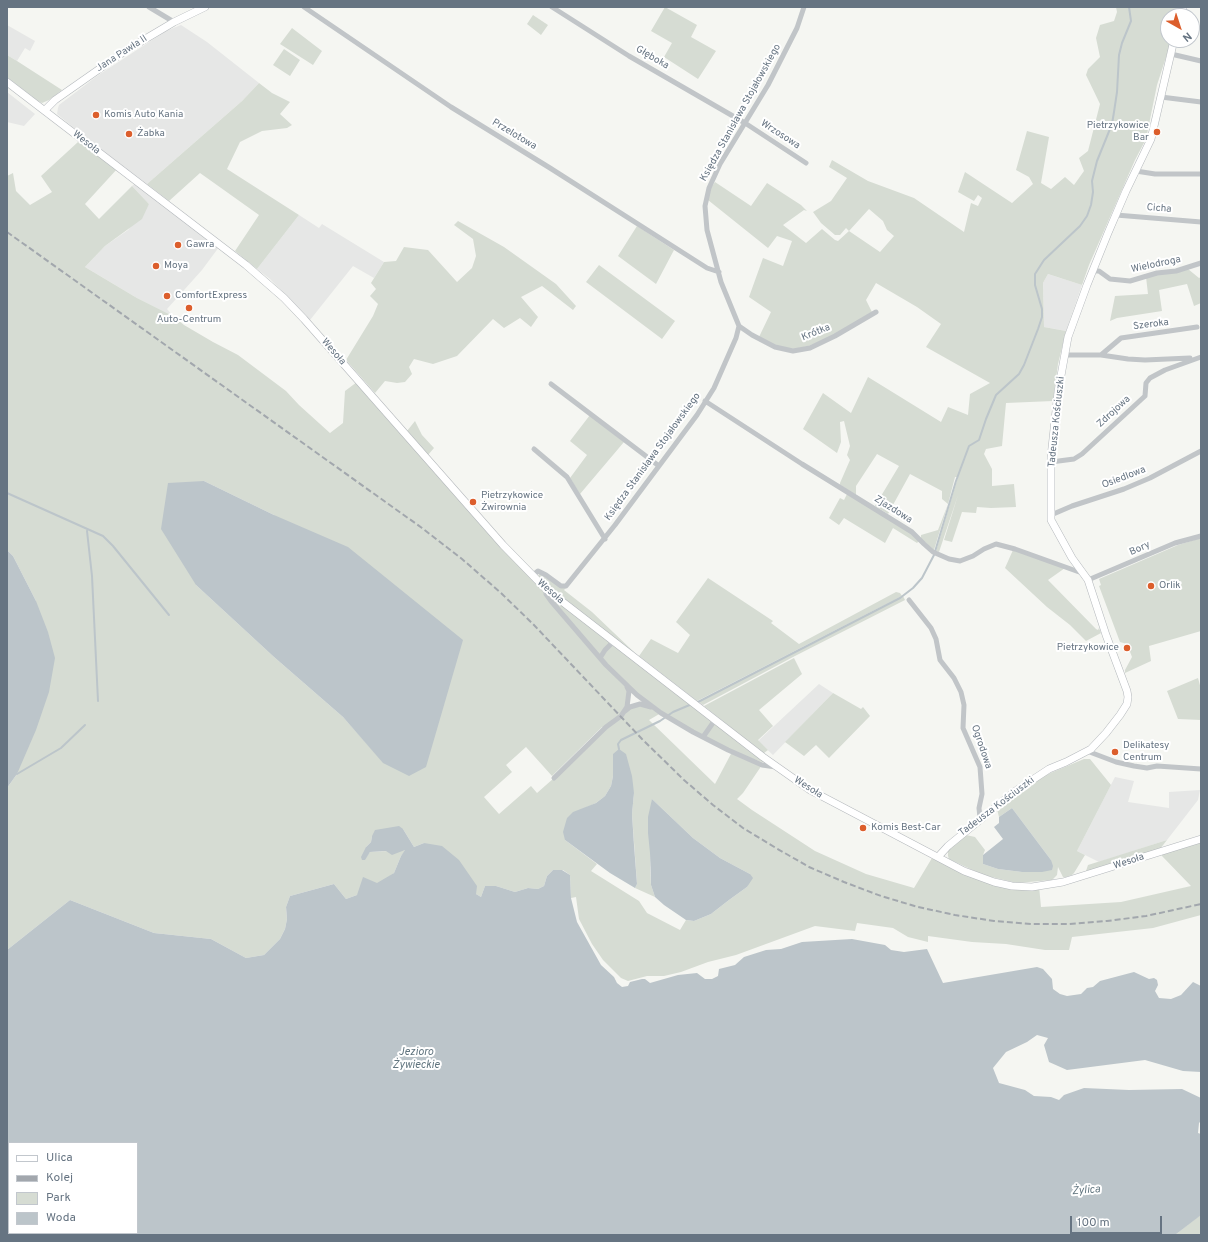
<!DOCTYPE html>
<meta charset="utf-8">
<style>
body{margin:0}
#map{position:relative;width:1208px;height:1242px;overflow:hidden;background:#f5f6f2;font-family:Overpass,sans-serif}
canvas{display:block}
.frame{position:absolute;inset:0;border:8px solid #667482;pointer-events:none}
.legend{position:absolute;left:8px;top:1142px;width:130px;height:92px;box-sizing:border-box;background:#fff;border:1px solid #c2c7cd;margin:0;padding:5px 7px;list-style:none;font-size:12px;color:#667482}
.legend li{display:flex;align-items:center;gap:8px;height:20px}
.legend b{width:20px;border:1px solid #c2c7cd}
.north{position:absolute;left:1160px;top:8px;width:40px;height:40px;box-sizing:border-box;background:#fff;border:1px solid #c2c7cd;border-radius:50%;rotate:141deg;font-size:11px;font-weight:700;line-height:16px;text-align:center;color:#667482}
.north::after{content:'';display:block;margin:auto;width:14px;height:18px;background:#dc5e2c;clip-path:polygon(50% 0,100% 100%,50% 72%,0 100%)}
.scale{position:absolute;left:1070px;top:1216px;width:92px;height:18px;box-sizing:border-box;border:2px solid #667482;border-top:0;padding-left:5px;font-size:12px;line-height:14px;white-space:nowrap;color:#667482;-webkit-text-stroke:3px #fff;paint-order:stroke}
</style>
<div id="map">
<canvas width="1208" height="1242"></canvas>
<div class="frame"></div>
<ul class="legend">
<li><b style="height:5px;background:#fff"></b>Ulica</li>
<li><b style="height:5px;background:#a2a7ad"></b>Kolej</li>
<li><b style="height:11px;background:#d6dcd3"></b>Park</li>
<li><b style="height:11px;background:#bcc5ca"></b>Woda</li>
</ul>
<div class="north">N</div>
<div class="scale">100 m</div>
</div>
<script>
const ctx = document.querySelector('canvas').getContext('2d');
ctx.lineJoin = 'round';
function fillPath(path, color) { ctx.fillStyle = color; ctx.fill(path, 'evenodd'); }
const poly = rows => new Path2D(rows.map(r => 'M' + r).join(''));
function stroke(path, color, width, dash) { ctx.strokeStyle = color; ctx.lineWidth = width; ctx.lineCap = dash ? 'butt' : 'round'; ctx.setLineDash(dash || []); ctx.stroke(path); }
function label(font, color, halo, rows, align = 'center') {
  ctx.font = font + ' Overpass,sans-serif'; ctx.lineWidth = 4; ctx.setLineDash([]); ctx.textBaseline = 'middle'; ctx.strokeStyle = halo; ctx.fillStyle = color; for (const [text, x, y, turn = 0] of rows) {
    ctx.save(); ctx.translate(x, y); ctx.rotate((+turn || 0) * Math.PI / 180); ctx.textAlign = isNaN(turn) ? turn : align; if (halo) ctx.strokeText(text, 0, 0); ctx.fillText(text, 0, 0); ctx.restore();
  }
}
const built = poly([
 [7,25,35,41,30,51,25,48,17,61,7,55],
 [181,25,207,42,259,83,242,101,147,184,91,142,57,114,58,108,59,105,97,76,166,31],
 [7,92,35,114,24,126,7,122],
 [137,182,219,247,202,270,167,309,173,316,137,298,85,267,105,246,128,230,149,204,132,186],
 [299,215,319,228,322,224,384,262,374,278,353,266,310,320,270,279,257,269],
 [1048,274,1082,285,1066,331,1044,327,1043,283],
 [819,684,833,693,773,755,758,741],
 [1115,777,1134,781,1128,802,1169,808,1169,792,1200,790,1198,800,1167,840,1099,862,1077,851]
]);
const green = poly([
 [665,7,697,25,691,37,716,51,698,79,664,57,672,43,651,31],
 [1116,7,1180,7,1177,16,1168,16,1168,40,1170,40,1168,51,1157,85,1146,139,1135,160,1089,265,1082,285,1048,274,1043,283,1044,327,1066,331,1058,364,1053,401,1006,403,1002,446,986,449,984,454,992,469,992,486,1014,484,1016,507,991,508,977,507,976,513,962,512,952,542,944,540,958,495,939,552,936,551,958,477,955,477,948,504,934,550,921,539,921,535,938,530,948,504,942,499,942,491,910,474,888,514,875,506,899,466,877,454,856,486,856,495,840,485,840,483,850,460,847,455,850,446,844,421,840,422,841,442,837,453,803,429,823,393,851,413,868,377,941,422,948,407,968,415,970,394,990,383,926,347,941,324,917,307,876,283,866,300,872,312,834,335,809,346,794,349,775,346,759,337,771,312,749,297,763,258,783,266,792,241,777,236,768,248,708,200,711,188,715,182,751,206,767,183,801,205,807,211,804,210,783,225,806,243,822,229,835,240,838,241,849,231,846,228,840,235,835,235,821,223,813,212,831,201,847,178,829,167,832,160,868,181,914,198,964,232,971,203,978,206,982,198,978,195,974,201,958,192,965,172,1012,203,1033,184,1029,177,1016,170,1027,131,1049,137,1041,183,1051,189,1065,177,1074,185,1084,171,1079,158,1088,151,1100,104,1086,75,1088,69,1100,57,1096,38,1100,25,1114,21,1117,12],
 [869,209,883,221,887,230,894,236,880,252,849,231],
 [533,15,548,25,541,35,527,24],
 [292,28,322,51,313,65,280,44],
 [284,49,300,60,290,76,273,65],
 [7,55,17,61,62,90,49,100,42,103,38,101,7,77],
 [259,83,272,93,290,102,280,114,292,125,287,128,262,131,240,142,227,169,299,215,257,269,235,251,259,215,200,173,169,201,147,184,242,101],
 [78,142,87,144,118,168,85,204,99,219,132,186,149,204,142,219,105,246,85,267,137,298,173,316,184,325,213,342,238,355,286,391,299,405,330,433,343,423,345,391,357,382,532,576,776,767,739,754,762,765,743,793,737,799,752,810,815,851,866,874,914,888,932,858,984,879,1039,886,1041,907,1121,902,1191,886,1162,856,1162,852,1201,841,1201,915,1153,928,1072,937,1069,950,1045,950,1006,944,972,942,928,936,928,942,908,937,893,928,857,923,855,931,815,926,736,955,708,962,681,972,664,976,647,976,628,981,621,978,603,960,592,944,579,919,576,897,571,898,570,875,563,870,553,870,547,876,544,886,538,889,528,888,515,892,496,886,485,886,481,897,476,894,424,843,414,847,403,829,372,836,371,842,366,847,366,857,370,852,406,850,401,856,394,873,386,879,357,895,346,899,334,884,290,896,286,907,287,919,285,929,280,939,264,955,246,958,211,939,154,933,70,900,7,950,7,788,17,774,36,601,13,556,7,550,7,176,13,173,16,191,30,205,52,192,41,176],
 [204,481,274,515,384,763,343,717,274,657,196,585],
 [629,691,654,708,639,704,627,707],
 [661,713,732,752,715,784,649,720],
 [602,727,606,727,554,778,537,793,531,786,499,814,484,797,512,772,506,765,526,747,552,776],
 [613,754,634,793,632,814,637,884,635,888,655,897,651,885,650,868,652,799,693,838,720,858,750,874,747,887,729,900,711,914,694,921,686,920,680,930,647,913,639,901,591,871,597,864,565,840,585,808,596,803,605,796,611,786,613,776],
 [458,221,504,247,556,284,576,306,573,310,542,286,521,297,538,317,531,327,520,318,504,328,493,319,457,356,433,364,414,359,409,367,412,374,405,382,397,383,385,381,375,393,346,360,373,316,378,304,370,296,376,289,371,283,384,262,396,261,404,247,428,250,457,282,472,268,476,256,473,239,454,225],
 [637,226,674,250,656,284,618,256],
 [599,265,675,321,662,339,586,282],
 [1188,269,1199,278,1201,277,1201,303,1194,306,1187,284,1159,290,1162,311,1117,318,1110,321,1115,296,1148,294,1146,277],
 [590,415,624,442,580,494,570,478,587,455,570,441],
 [415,421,422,435,434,448,428,455,407,431],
 [847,494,911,533,919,541,917,543,893,528,885,543,844,518,839,525,829,518,840,498,844,500],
 [1201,538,1201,631,1149,646,1151,661,1125,673,1125,670,1132,657,1127,644,1120,642,1099,586,1101,585,1099,579,1178,545],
 [1013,550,1065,568,1048,580,1096,629,1098,630,1099,628,1101,633,1086,641,1070,625,1047,607,1005,568],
 [540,573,566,588,564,590,592,612,634,652,633,653,570,604,538,576],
 [708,578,773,621,771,623,799,644,896,592,900,593,902,596,697,701,639,656,651,639,678,653,690,635,676,622],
 [903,596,905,600,793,657,703,705,699,702],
 [794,658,802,674,759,710,773,726,758,740,768,750,764,753,762,753,704,706],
 [1198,678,1201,689,1201,720,1178,719,1167,691],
 [833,693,861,709,863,707,870,716,829,758,816,745,804,756,785,742],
 [1084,759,1090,759,1111,785,1077,851,1085,855,1074,873,1072,875,1066,877,1063,877,1058,867,1057,875,1052,880,1017,883,983,875,949,859,948,856,948,850,966,835,975,837,985,850,983,855,983,864,998,869,1022,872,1051,860,1012,808,999,817,997,809,1041,777],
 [1167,840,1160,849,1088,872,1086,871,1088,865],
 [7,1202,9,1203,9,1233,68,1233,69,1235,7,1235],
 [1200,1215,1201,1215,1201,1235,1175,1235]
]);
const water = poly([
 [204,481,274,515,348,547,463,640,426,767,409,776,383,763,343,717,274,657,196,585,161,529,168,483],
 [7,550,13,556,36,601,48,632,55,658,49,692,36,730,17,774,7,788],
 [619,749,626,754,632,776,634,793,632,814,634,845,637,884,635,888,610,873,565,840,563,832,567,818,573,812,596,803,605,796,611,786,613,776,613,754],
 [652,799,693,838,720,858,750,874,753,878,747,887,729,900,711,914,694,921,686,920,664,905,655,897,651,885,650,853,648,833,648,817],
 [1012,808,1051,860,1053,866,1052,870,1042,872,1022,872,998,869,983,864,983,855,1003,839,994,827,999,823,999,817],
 [399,826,403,829,414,847,424,843,442,846,459,860,477,886,476,894,481,897,485,886,496,886,515,892,528,888,538,889,544,886,547,876,553,870,562,870,570,875,571,898,577,922,601,965,614,977,617,983,622,987,628,986,630,982,642,979,645,979,650,983,678,975,697,973,705,979,712,979,718,976,719,969,735,965,744,957,766,950,781,949,802,942,852,939,885,945,891,950,904,952,927,949,943,983,1037,967,1043,969,1052,979,1053,989,1060,994,1067,996,1081,994,1087,988,1093,987,1100,981,1134,972,1149,979,1154,978,1157,980,1158,985,1155,991,1159,998,1171,999,1181,995,1193,982,1201,986,1201,1072,1183,1071,1145,1060,1067,1070,1049,1062,1044,1045,1048,1038,1037,1035,1027,1042,1006,1052,993,1068,999,1083,1025,1090,1034,1096,1051,1097,1059,1100,1064,1095,1084,1088,1129,1090,1182,1089,1201,1098,1201,1121,1199,1123,1198,1133,1201,1134,1201,1215,1175,1235,69,1235,68,1233,137,1233,137,1143,9,1143,9,1203,7,1202,7,950,70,900,154,933,211,939,246,958,264,955,280,939,285,929,287,919,286,907,290,896,334,884,346,899,357,895,363,877,377,883,394,873,401,856,405,850,392,855,386,851,370,852,365,860,362,860,361,857,366,847,371,842,372,836,375,830]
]);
const stream = poly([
 [7,493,103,536,113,546,169,615],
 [87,531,92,576,98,701],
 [696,703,900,598,913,588,922,578,934,555,956,481,969,446,979,440,986,419,996,395,1019,374,1024,365,1038,329,1042,317,1042,309,1035,285,1035,274,1044,260,1080,226,1087,216,1091,205,1093,192,1092,181,1097,161,1112,124,1114,112,1117,92,1119,55,1122,43,1131,21,1129,7],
 [619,749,618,744,621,740,660,721,673,712,692,704],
 [17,774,61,748,85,725]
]);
const street = poly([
 [149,7,174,22],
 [304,7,451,107,550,168,707,268,719,272],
 [552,7,629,56,745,123,806,163],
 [1171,54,1201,61],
 [1161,97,1201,102],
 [1136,171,1155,174,1201,174],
 [1116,215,1201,222],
 [1093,271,1099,271,1110,279,1130,281,1157,273,1176,271,1201,263],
 [739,326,752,335,775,347,793,351,810,348,835,336,876,312],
 [1065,355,1101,355,1121,338,1197,327],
 [1101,355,1128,359,1145,360,1190,358],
 [551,384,659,466],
 [705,401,802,464,912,532,924,544,933,552,949,559,960,561,973,556,984,549,996,544,1015,549,1082,573],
 [534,449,567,477,605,539],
 [1051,462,1074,459,1082,454,1145,396,1146,383,1150,378,1165,370,1201,357],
 [1051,515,1072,506,1124,489,1150,478,1201,451],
 [532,576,538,571,546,575,561,586,566,586,615,525,697,415,714,388,736,338,739,326,721,282,707,230,705,206,709,188,720,164,768,85,797,28,804,7],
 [1088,580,1175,543,1201,536],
 [546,589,546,594,551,601,606,665,637,695,661,713,693,732,728,750,762,765,776,767],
 [909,600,931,628,936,639,940,660,954,678,961,692,964,705,963,728,980,767,982,794,979,808,980,818],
 [600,658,605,650,613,642],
 [625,711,630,707,640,704,651,707],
 [703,737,715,720],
 [1087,751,1116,762,1134,766,1147,768,1157,766,1201,769],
 [554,778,606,727,621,716,627,707,629,691,627,687]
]);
const secondary = poly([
 [1181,16,1183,7],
 [7,82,246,265,284,298,304,319,503,545,546,589,763,757,810,790,964,871,994,882,1012,886,1032,887,1063,882,1201,839],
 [45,110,55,100,125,51,174,22,205,7],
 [938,857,948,846,1014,792,1049,769,1066,762,1091,749,1106,733,1120,715,1127,704,1128,697,1127,691,1106,635,1088,580,1072,558,1051,520,1051,457,1058,392,1068,337,1087,285,1108,233,1126,191,1151,139,1174,40]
]);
const rail = poly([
 [7,232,422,528,462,559,501,593,533,624,642,739,684,780,713,805,743,828,776,848,809,867,844,882,881,896,918,907,955,915,994,921,1031,924,1069,924,1107,921,1146,916,1201,904]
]);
const markers = [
 [96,115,4,"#dc5e2c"],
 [1157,132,4,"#dc5e2c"],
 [129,134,4,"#dc5e2c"],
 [178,245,4,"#dc5e2c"],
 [156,266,4,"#dc5e2c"],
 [167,296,4,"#dc5e2c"],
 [189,308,4,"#dc5e2c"],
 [473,502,4,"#dc5e2c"],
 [1151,586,4,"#dc5e2c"],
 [1127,648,4,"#dc5e2c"],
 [1115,752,4,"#dc5e2c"],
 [863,828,4,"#dc5e2c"]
];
const streetNames = [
 ["Jana Pawła II",122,54,-33],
 ["Głęboka",652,58,30],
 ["Księdza Stanisława Stojałowskiego",741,113,-61],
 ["Przelotowa",514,135,31],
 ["Wrzosowa",780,135,33],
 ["Wesoła",86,143,38],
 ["Cicha",1159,209,4],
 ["Wielodroga",1156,265,-12],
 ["Szeroka",1151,325,-7],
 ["Krótka",816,333,-22],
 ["Wesoła",333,352,49],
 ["Zdrojowa",1114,412,-43],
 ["Tadeusza Kościuszki",1057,422,-84],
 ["Księdza Stanisława Stojałowskiego",653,457,-54],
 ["Osiedlowa",1124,478,-21],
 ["Zjazdowa",893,510,32],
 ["Bory",1140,549,-24],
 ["Wesoła",550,592,41],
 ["Ogrodowa",981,747,71],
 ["Wesoła",808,788,32],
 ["Tadeusza Kościuszki",997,807,-37],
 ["Wesoła",1129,862,-18]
];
const poiNames = [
 ["Komis Auto Kania",104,115],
 ["Pietrzykowice",1149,126,"right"],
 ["Bar",1149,138,"right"],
 ["Żabka",137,134],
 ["Gawra",186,245],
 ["Moya",164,266],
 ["ComfortExpress",175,296],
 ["Auto-Centrum",189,320,"center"],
 ["Pietrzykowice",481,496],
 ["Żwirownia",481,508],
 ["Orlik",1159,586],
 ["Pietrzykowice",1119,648,"right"],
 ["Delikatesy",1123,746],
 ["Centrum",1123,758],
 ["Komis Best-Car",871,828]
];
const waterNames = [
 ["Jezioro",416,1053],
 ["Żywieckie",416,1066],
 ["Żylica",1086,1191,-4]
];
fillPath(built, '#e6e7e6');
fillPath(green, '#d6dcd3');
fillPath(water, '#bcc5ca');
stroke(stream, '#bcc5ca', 2);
stroke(secondary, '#b4b8bc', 8);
stroke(street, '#c1c5c8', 5);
stroke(secondary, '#fff', 7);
stroke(rail, '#a2a7ad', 2, [6, 3]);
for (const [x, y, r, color] of markers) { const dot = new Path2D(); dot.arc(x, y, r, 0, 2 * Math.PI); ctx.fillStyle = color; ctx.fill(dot); stroke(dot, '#fff', 1.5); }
label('10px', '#667482', '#fff', streetNames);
label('10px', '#667482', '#fff', poiNames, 'left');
label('italic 11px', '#61757f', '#fff', waterNames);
</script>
